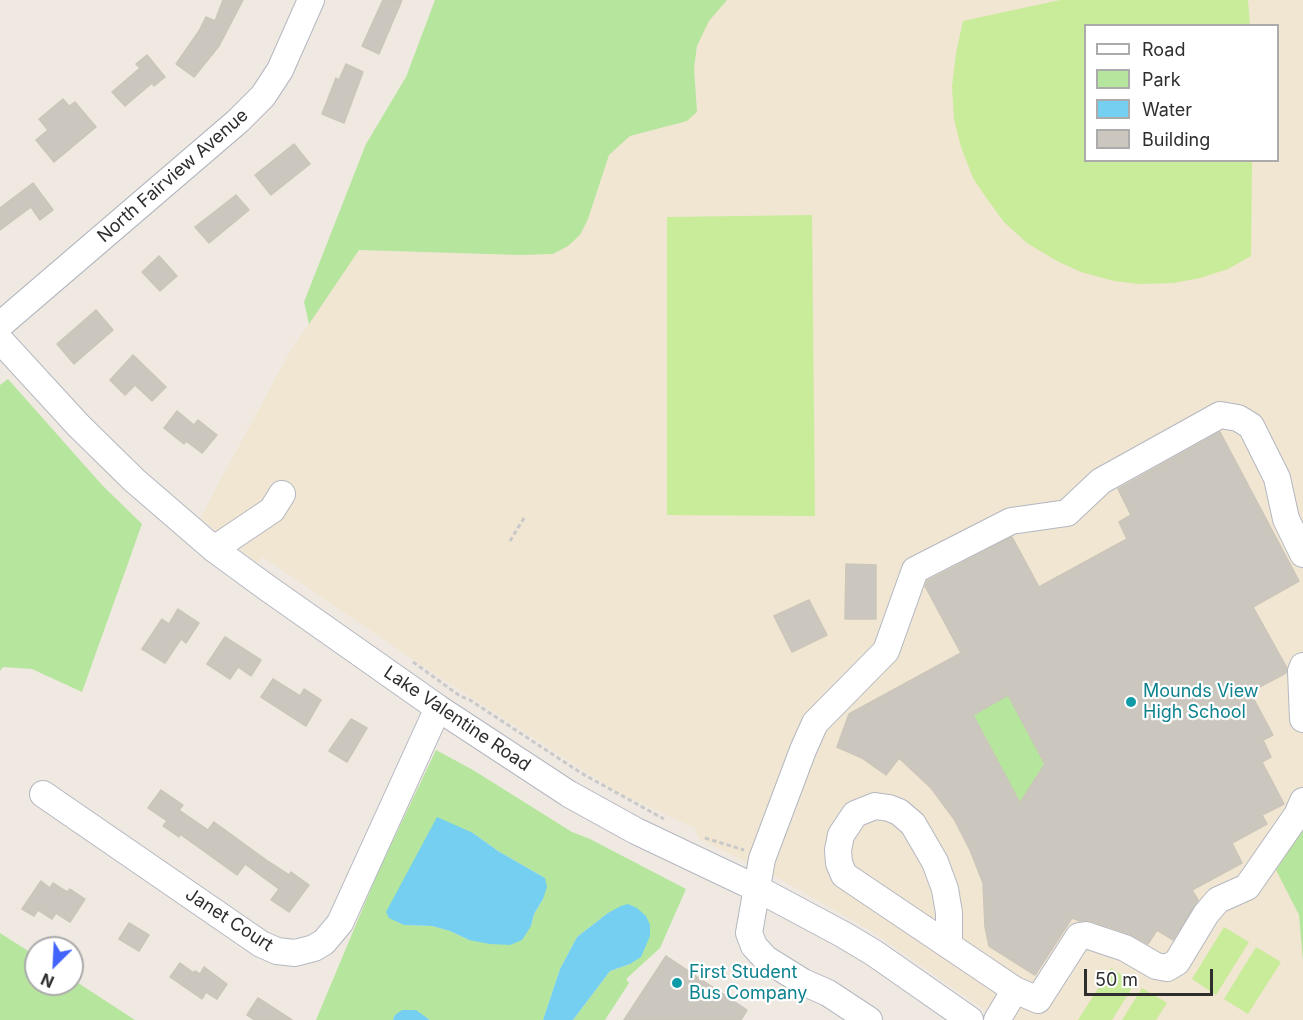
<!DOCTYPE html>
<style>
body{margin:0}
#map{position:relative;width:1303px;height:1020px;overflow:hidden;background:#efe9e1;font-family:Inter,sans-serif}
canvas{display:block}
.legend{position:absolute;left:1084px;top:24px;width:195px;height:138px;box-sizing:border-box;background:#fff;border:2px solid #ababab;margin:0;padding:8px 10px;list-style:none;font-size:18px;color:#2e2e2e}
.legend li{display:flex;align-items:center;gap:12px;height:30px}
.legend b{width:30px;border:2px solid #ababab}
.north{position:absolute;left:24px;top:936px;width:60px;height:60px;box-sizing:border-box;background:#fff;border:2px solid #ababab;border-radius:50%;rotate:204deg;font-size:16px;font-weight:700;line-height:24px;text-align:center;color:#2e2e2e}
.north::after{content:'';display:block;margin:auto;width:21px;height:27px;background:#4264fb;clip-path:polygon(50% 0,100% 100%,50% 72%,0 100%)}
.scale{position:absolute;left:1084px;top:969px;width:129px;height:27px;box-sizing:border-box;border:3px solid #2e2e2e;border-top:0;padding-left:8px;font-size:18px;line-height:21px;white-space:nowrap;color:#2e2e2e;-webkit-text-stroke:4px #fff;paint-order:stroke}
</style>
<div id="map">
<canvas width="1303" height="1020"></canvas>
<ul class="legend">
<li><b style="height:8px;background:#fff"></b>Road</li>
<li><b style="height:16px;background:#b6e59e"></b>Park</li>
<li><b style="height:16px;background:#75cff0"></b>Water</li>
<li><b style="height:16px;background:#cbc7bf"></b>Building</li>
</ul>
<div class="north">N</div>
<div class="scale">50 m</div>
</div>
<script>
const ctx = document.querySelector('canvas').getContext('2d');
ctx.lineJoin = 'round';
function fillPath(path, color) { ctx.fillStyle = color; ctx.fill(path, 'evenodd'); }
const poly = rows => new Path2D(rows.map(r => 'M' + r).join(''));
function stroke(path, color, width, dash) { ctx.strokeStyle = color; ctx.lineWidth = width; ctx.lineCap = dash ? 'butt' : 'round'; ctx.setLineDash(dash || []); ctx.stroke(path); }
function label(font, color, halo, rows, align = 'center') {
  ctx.font = font + ' Inter,sans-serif'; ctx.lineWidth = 4.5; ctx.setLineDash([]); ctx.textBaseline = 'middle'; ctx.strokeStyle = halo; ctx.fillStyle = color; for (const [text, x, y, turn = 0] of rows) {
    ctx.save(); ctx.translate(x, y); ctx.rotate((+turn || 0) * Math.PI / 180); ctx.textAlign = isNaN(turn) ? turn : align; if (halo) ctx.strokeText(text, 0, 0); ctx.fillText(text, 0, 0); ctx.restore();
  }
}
const education = poly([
 [727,0,1303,0,1303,829,1276,870,1299,915,1303,962,1303,1020,999,1020,873,932,780,879,698,838,695,828,617,792,415,661,263,557,257,563,200,518,291,350,358,250,520,255,553,254,580,235,588,219,609,155,630,136,687,121,697,112,694,68,697,46,708,21],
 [1086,26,1278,26,1278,160,1086,160]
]);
const green = poly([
 [435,0,727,0,709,21,697,46,694,68,697,112,687,121,630,136,609,155,588,219,580,235,568,246,553,254,520,255,359,250,309,324,304,302,366,144,406,77],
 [8,379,102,485,142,524,82,692,32,669,3,667,0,671,0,385],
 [1008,695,1045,764,1020,803,973,715],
 [436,750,473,770,572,832,590,839,686,889,660,948,626,979,629,983,605,1020,573,1020,610,971,630,964,608,913,577,937,560,969,543,1020,430,1020,428,1018,395,1015,393,1020,316,1020,378,872],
 [473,833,498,851,545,878,543,899,534,914,531,926,469,940,450,931,432,926,404,925],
 [1303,829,1303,962,1299,915,1276,870],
 [0,933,36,956,36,984,72,984,72,979,135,1020,0,1020]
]);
const pitch = poly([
 [1060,0,1248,0,1250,25,1086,26,1086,160,1252,161,1251,256,1228,269,1200,278,1173,283,1140,284,1114,281,1081,272,1057,261,1027,243,1004,222,987,199,973,178,961,147,954,119,952,86,956,53,963,21],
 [812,215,815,516,667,515,667,217],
 [1224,927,1249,942,1216,995,1192,979],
 [1256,947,1281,962,1248,1014,1224,999],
 [1111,968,1135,983,1112,1020,1078,1020],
 [1142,988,1167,1003,1156,1020,1122,1020]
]);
const water = poly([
 [437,817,473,833,498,851,545,878,547,887,543,899,534,914,531,926,522,940,510,945,490,944,469,940,450,931,432,926,404,925,389,918,386,912],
 [628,904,637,908,646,916,650,925,650,936,641,957,630,964,610,971,573,1020,543,1020,560,969,577,937,608,913,621,906],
 [402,1010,416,1010,430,1020,393,1020,395,1015]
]);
const building = poly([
 [223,0,243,0,219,46,194,77,176,64,199,31,206,17,215,21,223,0],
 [383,0,402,0,379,54,362,46,383,0],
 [147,55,165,77,154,86,152,83,125,106,112,92,140,68,136,64,147,55],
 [346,64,363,72,344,123,322,114,336,78,339,80,346,64],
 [63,99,69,106,75,102,96,127,54,162,36,140,48,130,39,119,63,99],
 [294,144,310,164,271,195,255,175,294,144],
 [33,183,53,210,40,220,31,207,0,230,0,208,33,183],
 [236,195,249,210,209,243,195,227,236,195],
 [159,256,177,276,160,291,142,272,159,256],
 [96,310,113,330,74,364,57,344,96,310],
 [133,355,166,387,152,401,135,385,125,395,110,380,133,355],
 [177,411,194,425,198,420,217,435,202,453,186,441,184,444,164,428,177,411],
 [1220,432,1299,581,1253,607,1287,668,1286,673,1250,692,1273,735,1263,740,1271,757,1262,762,1284,804,1262,815,1267,824,1232,843,1242,863,1192,890,1198,900,1173,940,1157,930,1148,944,1130,934,1091,921,1080,921,1072,918,1035,975,989,946,985,927,983,883,970,850,954,819,931,788,899,758,886,775,862,758,837,747,849,714,961,653,925,586,927,581,1012,537,1039,587,1127,539,1119,522,1131,515,1118,489,1220,432],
 [1008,695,1045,764,1020,803,973,715,1008,695],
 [846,564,876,565,876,619,845,619,846,564],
 [809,600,827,635,792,652,774,616,809,600],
 [178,609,199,623,186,643,181,639,165,663,142,649,162,619,169,624,178,609],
 [225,637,261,660,251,676,238,667,230,679,207,664,225,637],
 [273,679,300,696,304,689,321,700,306,726,261,697,273,679],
 [351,719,367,728,347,762,329,751,351,719],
 [161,790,183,805,179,810,208,830,214,822,269,862,289,875,291,872,309,885,289,912,271,900,279,889,245,864,237,875,180,834,179,837,163,826,167,821,148,808,161,790],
 [41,881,50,888,53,883,67,892,70,889,85,899,70,922,56,913,52,919,38,910,34,916,22,909,41,881],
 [129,923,149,935,139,951,119,939,129,923],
 [666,956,747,1010,741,1020,624,1020,666,956],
 [180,963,194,973,195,971,200,974,204,967,227,984,217,999,206,992,202,999,170,977,180,963],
 [258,998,292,1020,255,1020,247,1015,258,998]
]);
const path = poly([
 [510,541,524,518],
 [413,662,460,696,470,700,581,773,664,819],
 [705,838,744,850]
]);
const minor = poly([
 [0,325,238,121,263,96,280,70,311,0],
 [0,340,78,425,134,480,214,549,266,587,438,708,569,794,636,831,758,889,844,935,874,953,970,1020],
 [214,549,272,510,282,494],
 [1303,666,1301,671,1303,719],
 [43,794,261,944,277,951,295,953,314,948,324,942,340,923,438,708],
 [949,944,949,913,945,889,935,862,913,824,899,812,889,808,875,806,855,814,841,835,838,850,839,863,844,875,1015,990,997,1020],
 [1015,990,1038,1000,1079,936,1086,935,1125,948,1156,966,1167,968,1177,962,1206,914,1218,900,1247,887,1297,815,1303,801],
 [869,1020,828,993,803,982,766,959,754,946,749,933,762,859,803,750,815,723,886,651,915,570,1011,521,1067,513,1101,481,1220,415,1238,418,1251,426,1277,478,1286,519,1303,554]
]);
const markers = [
 [1131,702,6,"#0f9aa8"],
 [677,983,6,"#0f9aa8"]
];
const streetNames = [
 ["North Fairview Avenue",173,176,-41],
 ["Lake Valentine Road",457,719,34],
 ["Janet Court",229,920,33]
];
const cultureNames = [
 ["Mounds View",1143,692],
 ["High School",1143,713],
 ["First Student",689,973],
 ["Bus Company",689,994]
];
fillPath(education, '#f0e6d1');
fillPath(green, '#b6e59e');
fillPath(pitch, '#c9ec9a');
fillPath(water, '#75cff0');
fillPath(building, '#cbc7bf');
stroke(building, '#cbc5ba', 1.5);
stroke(minor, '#b4b7c1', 28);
stroke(path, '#c9c9c9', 3, [4.5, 3]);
stroke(minor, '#fff', 26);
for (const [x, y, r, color] of markers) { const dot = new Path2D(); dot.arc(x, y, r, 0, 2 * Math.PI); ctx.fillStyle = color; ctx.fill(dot); stroke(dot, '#fff', 2); }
label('18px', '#2e2e2e', '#fff', streetNames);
label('18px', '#0d838f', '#fff', cultureNames, 'left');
</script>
